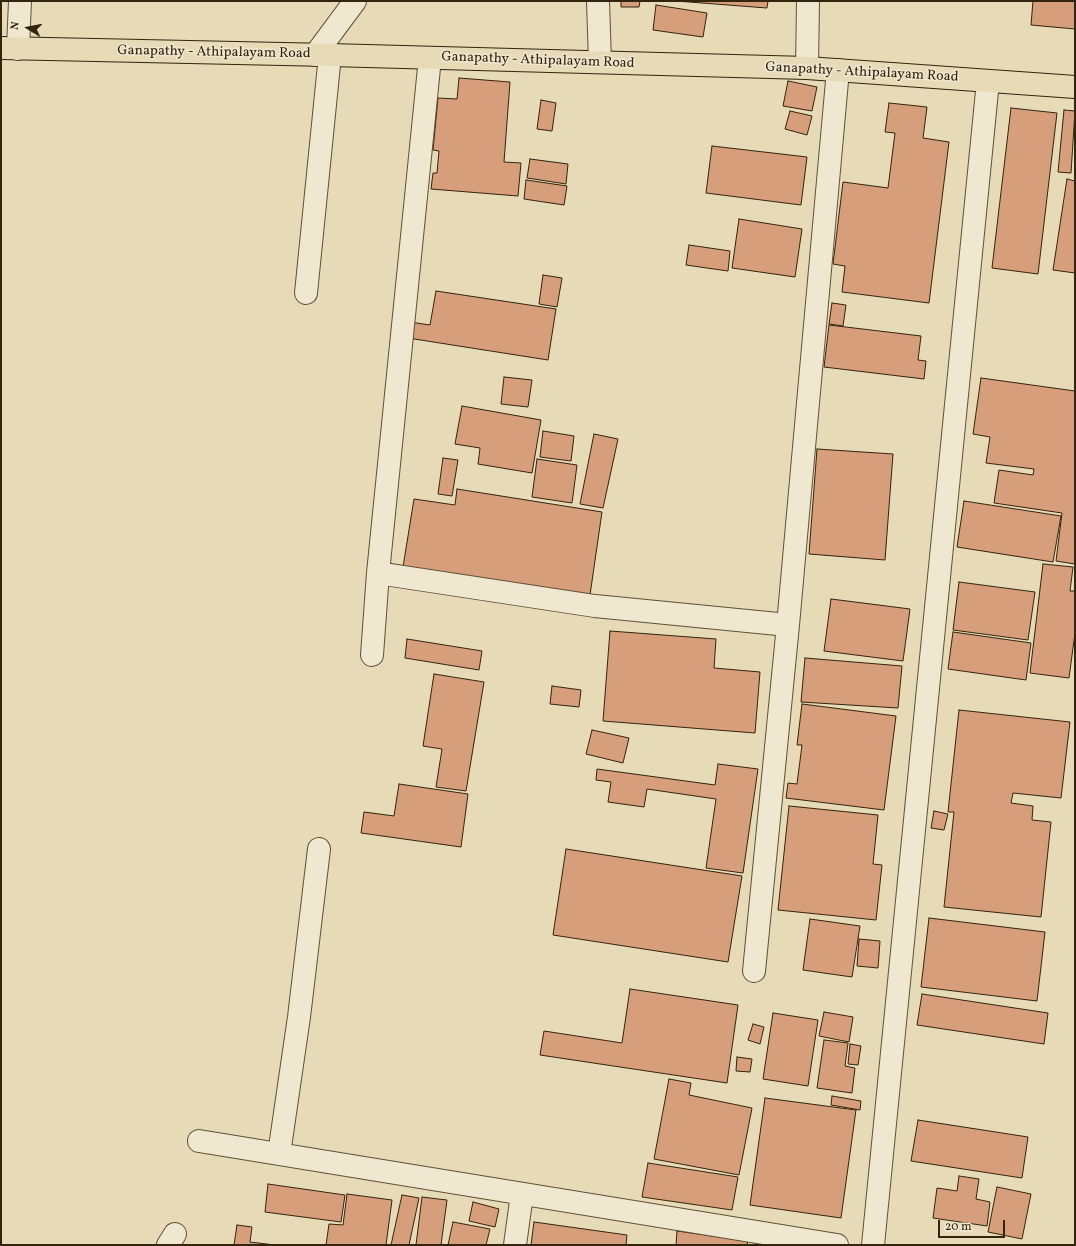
<!DOCTYPE html>
<style>
body{margin:0}
#map{position:relative;width:1076px;height:1246px;overflow:hidden;background:#e6dab7;font-family:Vollkorn,serif}
canvas{display:block}
.frame{position:absolute;inset:0;border:2px solid #34230d;pointer-events:none}
.north{position:absolute;left:8px;top:8px;width:40px;height:40px;-webkit-text-stroke:3px #efe7d0;paint-order:stroke;rotate:280deg;font-size:11px;font-weight:700;line-height:16px;text-align:center;color:#34230d}
.north::after{content:'';display:block;margin:auto;width:14px;height:18px;background:#34230d;clip-path:polygon(50% 0,100% 100%,50% 72%,0 100%)}
.scale{position:absolute;left:938px;top:1220px;width:67px;height:18px;box-sizing:border-box;border:2px solid #34230d;border-top:0;padding-left:5px;font-size:12px;line-height:14px;white-space:nowrap;color:#34230d;-webkit-text-stroke:3px #efe7d0;paint-order:stroke}
</style>
<div id="map">
<canvas width="1076" height="1246"></canvas>
<div class="frame"></div>
<div class="north">N</div>
<div class="scale">20 m</div>
</div>
<script>
const ctx = document.querySelector('canvas').getContext('2d');
ctx.lineJoin = 'round';
function fillPath(path, color) { ctx.fillStyle = color; ctx.fill(path, 'evenodd'); }
const poly = rows => new Path2D(rows.map(r => 'M' + r).join(''));
function stroke(path, color, width, dash) { ctx.strokeStyle = color; ctx.lineWidth = width; ctx.lineCap = dash ? 'butt' : 'round'; ctx.setLineDash(dash || []); ctx.stroke(path); }
function label(font, color, halo, rows, align = 'center') {
  ctx.font = font + ' Vollkorn,serif'; ctx.lineWidth = 3; ctx.setLineDash([]); ctx.textBaseline = 'middle'; ctx.strokeStyle = halo; ctx.fillStyle = color; for (const [text, x, y, turn = 0] of rows) {
    ctx.save(); ctx.translate(x, y); ctx.rotate((+turn || 0) * Math.PI / 180); ctx.textAlign = isNaN(turn) ? turn : align; if (halo) ctx.strokeText(text, 0, 0); ctx.fillText(text, 0, 0); ctx.restore();
  }
}
const building = poly([
 [621,1,640,1,639,7,621,7,621,1],
 [676,1,768,1,767,8,676,1],
 [1033,1,1075,1,1075,29,1031,25,1033,1],
 [656,5,707,13,703,37,653,30,656,5],
 [459,78,510,82,504,162,521,163,518,196,431,189,433,173,437,173,439,151,433,150,438,98,457,99,459,78],
 [788,81,817,87,812,111,783,106,788,81],
 [541,100,556,103,552,131,537,129,541,100],
 [889,103,927,107,923,138,949,142,929,303,842,292,845,266,833,264,843,182,888,188,895,133,885,132,889,103],
 [1011,108,1057,113,1038,274,992,268,1011,108],
 [1064,110,1075,111,1071,173,1058,172,1064,110],
 [790,111,812,116,807,135,785,129,790,111],
 [712,146,807,157,801,205,706,193,712,146],
 [530,159,568,164,566,184,527,178,530,159],
 [1067,179,1075,181,1075,273,1053,270,1067,179],
 [526,180,567,186,564,205,524,199,526,180],
 [739,219,802,229,795,277,732,268,739,219],
 [689,245,730,251,728,271,686,265,689,245],
 [543,275,562,278,557,307,539,304,543,275],
 [436,291,556,309,548,360,408,338,410,322,430,325,436,291],
 [832,303,846,305,843,326,829,324,832,303],
 [829,325,921,336,918,360,926,361,924,379,824,367,829,325],
 [504,377,532,380,528,407,501,404,504,377],
 [981,378,1075,391,1075,564,1056,561,1062,513,994,503,999,470,1033,475,1034,469,986,463,990,437,973,434,981,378],
 [462,406,541,420,532,473,478,464,480,448,455,444,462,406],
 [543,431,574,436,571,461,540,457,543,431],
 [594,434,618,439,603,508,580,504,594,434],
 [817,449,893,454,885,560,809,554,817,449],
 [443,458,458,460,452,496,438,494,443,458],
 [537,459,577,465,572,503,532,497,537,459],
 [457,489,602,512,590,595,403,567,414,499,455,505,457,489],
 [964,501,1061,516,1053,562,957,547,964,501],
 [1043,564,1073,567,1070,591,1075,591,1075,633,1069,678,1030,673,1043,564],
 [959,582,1035,592,1028,640,953,630,959,582],
 [831,599,910,609,903,661,824,651,831,599],
 [610,631,716,639,714,668,760,672,755,733,603,721,610,631],
 [953,632,1031,643,1026,680,948,669,953,632],
 [407,639,482,651,479,670,405,658,407,639],
 [805,658,902,666,898,708,801,702,805,658],
 [434,674,484,682,466,791,436,787,442,749,423,746,434,674],
 [552,686,581,690,579,707,550,704,552,686],
 [802,704,896,716,884,810,786,798,788,783,797,784,802,745,797,745,802,704],
 [959,710,1070,722,1061,798,1013,793,1011,803,1033,806,1032,820,1051,822,1041,917,944,907,954,812,948,812,959,710],
 [592,730,629,738,623,763,586,754,592,730],
 [718,764,758,769,743,873,706,868,716,799,647,789,644,807,608,802,611,782,596,780,597,769,715,785,718,764],
 [399,784,468,794,461,847,361,833,364,812,394,816,399,784],
 [789,806,878,815,873,864,882,865,876,920,778,910,789,806],
 [934,811,948,814,944,830,931,828,934,811],
 [566,849,742,876,728,962,553,935,566,849],
 [929,918,1045,932,1037,1001,921,987,929,918],
 [810,919,860,926,852,977,803,970,810,919],
 [859,939,880,941,878,968,857,966,859,939],
 [630,989,738,1005,727,1083,540,1055,544,1031,622,1043,630,989],
 [922,994,1048,1013,1044,1044,917,1025,922,994],
 [824,1012,853,1017,849,1042,819,1036,824,1012],
 [773,1013,818,1020,808,1086,763,1079,773,1013],
 [753,1024,764,1027,760,1044,748,1040,753,1024],
 [824,1040,848,1043,845,1066,855,1068,852,1093,817,1088,824,1040],
 [850,1044,861,1046,858,1065,848,1064,850,1044],
 [737,1057,752,1059,750,1072,736,1071,737,1057],
 [669,1079,691,1083,689,1095,752,1108,739,1175,654,1159,669,1079],
 [832,1096,861,1101,860,1110,831,1105,832,1096],
 [765,1098,856,1110,841,1218,750,1205,765,1098],
 [918,1120,1028,1137,1022,1178,911,1161,918,1120],
 [648,1163,738,1177,732,1210,642,1197,648,1163],
 [959,1176,979,1179,976,1199,990,1202,987,1226,933,1218,937,1188,957,1191,959,1176],
 [268,1184,345,1195,341,1222,265,1212,268,1184],
 [997,1187,1031,1194,1022,1239,988,1232,997,1187],
 [347,1194,392,1200,386,1245,326,1245,329,1224,343,1225,347,1194],
 [402,1195,419,1198,409,1245,391,1245,402,1195],
 [422,1197,447,1200,441,1245,416,1245,422,1197],
 [473,1202,499,1209,495,1227,469,1221,473,1202],
 [453,1222,490,1229,486,1245,448,1245,453,1222],
 [534,1222,627,1235,626,1245,531,1245,534,1222],
 [237,1225,252,1227,250,1242,275,1245,234,1245,237,1225],
 [677,1231,748,1241,747,1245,676,1245,677,1231]
]);
const minor = poly([
 [598,1,600,62],
 [18,49,20,1],
 [315,55,355,1],
 [807,68,808,1],
 [306,293,330,55],
 [378,573,595,606,788,625],
 [372,655,378,573,430,58],
 [754,971,788,625,838,70],
 [199,1141,837,1245],
 [279,1154,299,1017,319,849],
 [168,1245,175,1234],
 [515,1245,522,1194],
 [873,1245,988,81]
]);
const major = poly([
 [1,48,330,55,807,68,1075,87]
]);
const streetNames = [
 ["Ganapathy - Athipalayam Road",214,53,1],
 ["Ganapathy - Athipalayam Road",538,61,2],
 ["Ganapathy - Athipalayam Road",862,73,3]
];
fillPath(building, '#d69e7a');
stroke(building, '#34230d', 1);
stroke(minor, '#605138', 24);
stroke(major, '#34230d', 24);
stroke(minor, '#efe7d0', 22);
stroke(major, '#e6dab7', 22);
label('14px', '#34230d', '#efe7d0', streetNames);
</script>
